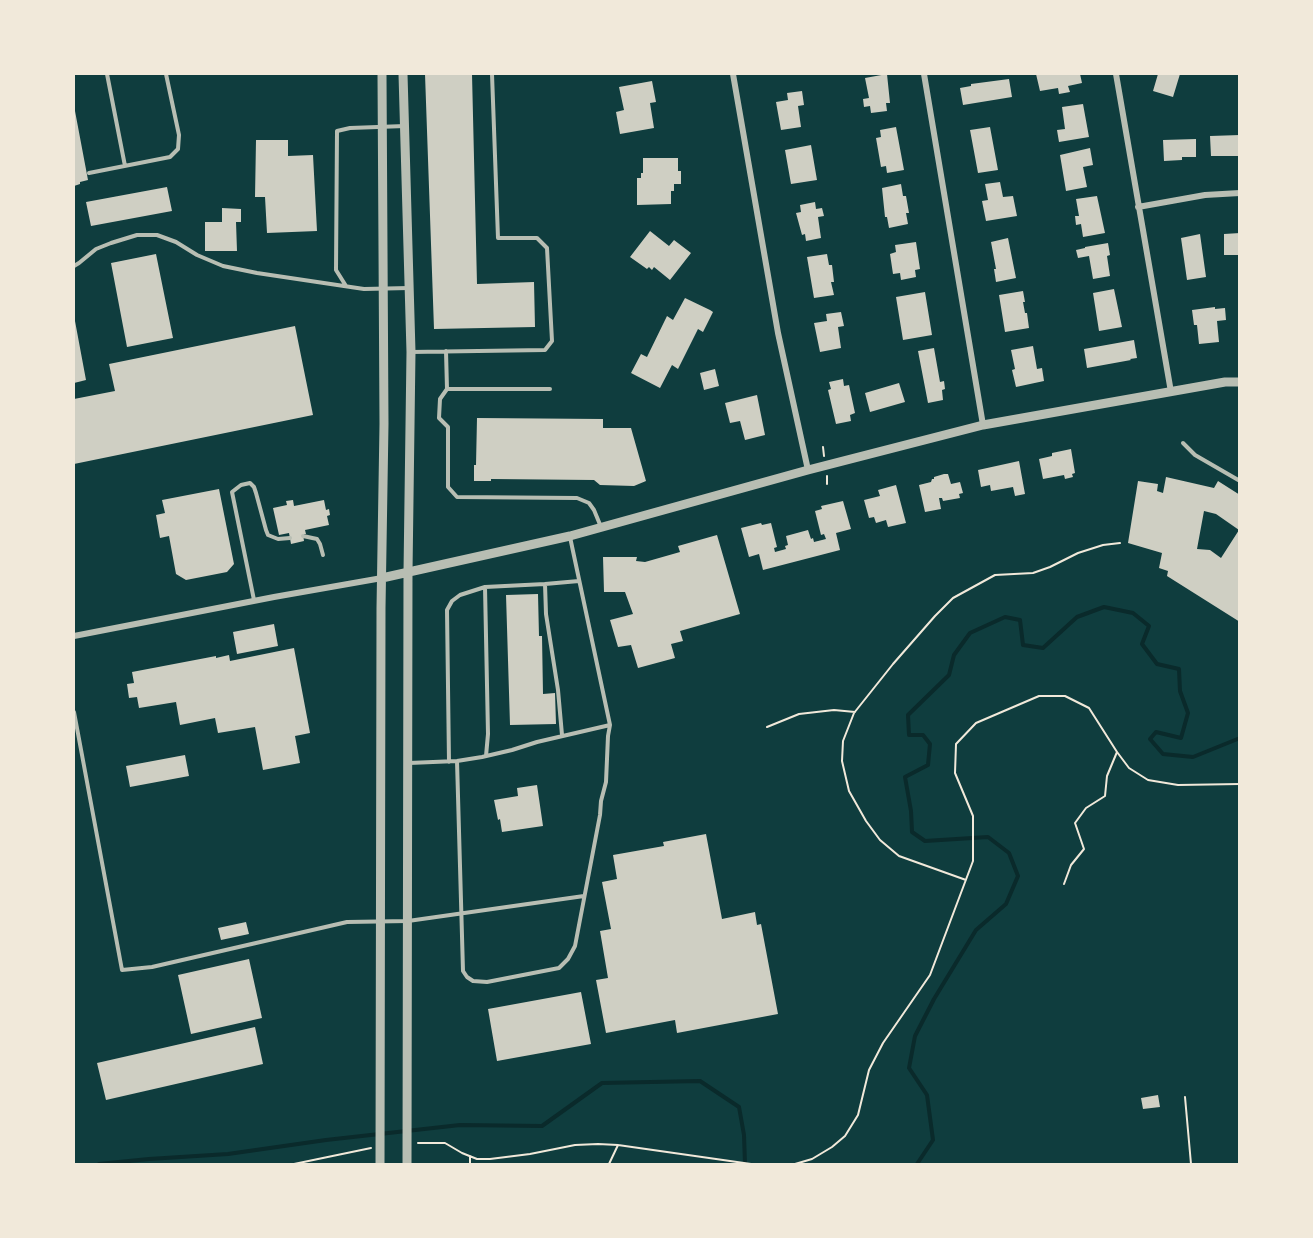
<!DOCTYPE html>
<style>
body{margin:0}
#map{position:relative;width:1313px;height:1238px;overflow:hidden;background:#0f3d3e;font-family:"Work Sans",sans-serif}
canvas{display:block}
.frame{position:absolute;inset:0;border:75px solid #f1e9da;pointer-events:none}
</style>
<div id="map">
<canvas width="1313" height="1238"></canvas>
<div class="frame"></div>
</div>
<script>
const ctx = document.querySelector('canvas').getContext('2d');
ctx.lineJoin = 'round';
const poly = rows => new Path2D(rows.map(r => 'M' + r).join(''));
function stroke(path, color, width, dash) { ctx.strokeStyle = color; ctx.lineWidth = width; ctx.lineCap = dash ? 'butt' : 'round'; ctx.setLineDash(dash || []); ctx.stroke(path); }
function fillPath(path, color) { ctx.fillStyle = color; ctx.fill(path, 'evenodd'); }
const stream = poly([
 [99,1164,149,1159,228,1154,326,1140,460,1125,542,1126,602,1083,700,1081,739,1107,744,1135,745,1164],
 [917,1164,933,1140,927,1095,909,1068,915,1036,934,999,976,930,1006,904,1018,876,1009,853,988,837,925,841,912,832,911,811,905,777,928,765,930,744,923,735,909,735,908,715,949,675,954,655,970,633,1005,617,1020,620,1023,645,1043,648,1077,617,1104,607,1133,613,1149,626,1142,644,1157,664,1179,669,1180,691,1188,713,1181,738,1156,732,1150,739,1163,754,1193,757,1240,738]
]);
const building = poly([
 [425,74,472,74,477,284,534,282,535,327,434,329],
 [887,74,890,103,886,103,887,111,871,113,870,106,864,107,863,99,869,98,865,78],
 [1036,74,1080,74,1082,83,1068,86,1070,92,1059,94,1058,88,1040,91],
 [1158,74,1180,74,1173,97,1153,91],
 [1009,79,1012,97,963,105,960,88,971,86,971,84],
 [652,81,656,102,650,103,654,128,620,134,616,112,624,110,619,87],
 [802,91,804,105,798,106,801,127,781,130,776,102,788,100,787,93],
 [1083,104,1089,137,1059,142,1057,130,1065,129,1062,107],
 [74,111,75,111,88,180,80,182,80,184,74,186],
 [896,127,904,170,887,173,886,166,881,167,876,138,881,137,880,130],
 [990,127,998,170,978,173,970,130],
 [1240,135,1240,156,1211,156,1210,136],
 [1196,139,1196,157,1182,157,1182,160,1164,161,1163,140],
 [256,140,288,140,288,156,313,155,317,231,267,233,265,197,255,197],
 [811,145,817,180,791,184,785,150],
 [1090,148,1093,165,1083,167,1087,187,1066,191,1060,155],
 [643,158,678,158,678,171,681,171,681,184,674,184,674,191,671,191,671,204,637,205,637,178,641,178,641,173,643,173],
 [1000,182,1003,197,1013,196,1017,216,986,221,982,201,988,200,985,184],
 [901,184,903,196,906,196,909,213,906,213,908,224,889,228,887,217,885,217,882,188],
 [167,187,172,211,91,226,86,202],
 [1097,196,1105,233,1083,237,1081,224,1076,225,1075,216,1079,216,1076,199],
 [815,202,816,209,822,208,824,216,818,217,821,238,806,241,805,234,802,235,796,213,801,212,800,205],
 [222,208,241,209,241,222,236,222,237,251,205,251,205,222,222,222],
 [650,231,669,246,674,240,691,253,670,280,654,267,652,270,649,267,647,269,630,257],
 [1240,233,1240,255,1224,255,1224,234],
 [1200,234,1206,277,1187,280,1181,238],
 [1008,238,1016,278,996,282,994,269,996,269,991,242],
 [916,242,920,269,915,270,916,277,901,280,900,273,893,274,890,254,896,252,895,245],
 [1108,243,1110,255,1107,256,1110,276,1093,279,1089,256,1078,258,1076,250,1085,248,1085,247],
 [156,254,173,338,127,347,111,263],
 [827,254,829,265,832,265,834,282,831,282,834,295,814,298,807,257],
 [1114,289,1122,327,1099,331,1093,293],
 [1023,291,1025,302,1023,302,1025,313,1027,313,1029,328,1005,332,999,295],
 [925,292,932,335,903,340,896,297],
 [685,298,710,310,713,312,703,332,698,329,678,369,672,365,660,388,631,373,641,354,647,357,667,316,673,320],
 [1215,307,1215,309,1225,308,1226,320,1217,321,1219,342,1199,344,1197,325,1194,325,1192,310],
 [841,312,844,326,838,327,841,348,820,352,814,323,827,321,826,314],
 [75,321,86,380,74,383,74,322],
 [295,326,313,415,74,464,74,399,115,391,109,364],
 [1134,340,1137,358,1130,359,1131,360,1087,368,1084,349],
 [1033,346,1037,369,1042,368,1044,381,1016,387,1012,370,1015,369,1011,350],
 [934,348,940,382,944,381,945,389,942,390,943,400,928,403,918,351],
 [715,369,719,386,704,390,700,373],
 [843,379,844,386,849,385,855,413,850,415,851,421,836,424,828,390,831,389,829,382],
 [899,383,905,402,870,412,865,393],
 [757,395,765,435,745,440,740,421,730,423,725,403],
 [477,418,603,419,603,428,631,428,646,481,634,486,600,485,594,480,491,479,491,481,474,481,474,465,476,465],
 [1071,449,1075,473,1072,474,1073,477,1065,479,1064,475,1043,479,1039,459,1052,456,1052,453],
 [1019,461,1025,494,1015,496,1013,487,991,491,990,485,981,487,978,470],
 [944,474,948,474,951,484,960,482,963,493,959,494,960,498,943,501,942,498,939,498,941,509,925,512,919,485,931,482,932,479,934,479,934,477],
 [1166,477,1214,488,1218,481,1240,495,1240,622,1167,576,1168,571,1159,568,1162,553,1128,543,1138,481,1158,484,1157,491,1163,493],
 [1204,511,1216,514,1239,530,1221,558,1210,550,1197,549],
 [896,485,906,523,888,527,886,520,876,523,874,517,869,518,864,500,880,496,878,490],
 [219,489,234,564,227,572,186,580,176,574,169,536,160,538,156,515,165,513,162,500],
 [293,500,294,506,324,500,326,510,329,509,330,515,327,516,329,525,305,530,306,534,303,534,304,541,291,544,289,533,279,535,273,508,287,505,286,501],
 [843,501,851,529,836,533,840,550,763,570,759,554,749,557,741,528,761,523,762,525,771,523,777,547,774,548,775,552,786,549,785,546,788,545,786,536,808,530,811,539,813,538,814,542,826,539,824,534,821,535,815,511,822,509,821,506],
 [717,535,740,614,680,631,683,641,671,644,675,658,638,668,631,645,618,647,610,620,633,614,625,592,604,592,603,557,637,557,636,561,645,562,680,552,678,546],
 [538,594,539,636,542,636,543,694,555,693,556,724,510,725,506,595],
 [274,624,278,646,237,654,233,632],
 [294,648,310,733,295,736,300,763,263,770,255,727,218,733,215,718,180,725,176,702,139,708,137,697,129,698,127,684,134,683,132,672,216,656,216,658,229,655,230,661],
 [185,755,189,776,130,787,126,766],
 [537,785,543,826,502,832,500,819,498,820,494,800,518,796,517,788],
 [706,834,722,919,755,912,757,925,761,924,778,1014,677,1033,675,1020,606,1033,596,980,608,978,600,931,611,929,602,882,617,879,613,855,664,846,663,842],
 [246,922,249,934,221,940,218,928],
 [249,959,262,1018,191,1034,178,975],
 [581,992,591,1044,497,1061,488,1009],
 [255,1027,263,1064,106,1100,97,1063],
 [1158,1095,1160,1107,1143,1109,1141,1098]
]);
const path = poly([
 [823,447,824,456],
 [827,476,827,484],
 [767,727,799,714,834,710,855,712],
 [966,880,899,856,880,840,866,821,849,791,842,761,843,741,854,713,893,664,935,616,953,598,995,575,1033,573,1050,567,1078,553,1103,545,1120,543],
 [1064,884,1071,865,1084,849,1075,823,1086,808,1105,796,1107,776,1117,752],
 [1185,1097,1191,1164],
 [418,1143,445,1143,462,1153,477,1159,490,1159,530,1154,575,1145,598,1144,618,1145,751,1164],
 [294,1164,371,1148],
 [470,1164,470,1156],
 [609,1164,618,1145],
 [795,1164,812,1159,832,1147,845,1136,858,1115,869,1070,883,1043,930,975,973,861,973,816,955,773,956,744,976,723,1039,696,1065,696,1089,708,1117,752,1129,768,1148,780,1178,785,1240,784]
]);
const service = poly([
 [107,74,125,166],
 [89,173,170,157,178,149,179,135,166,74],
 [74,266,79,263,96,249,111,243,137,235,157,235,176,242,197,255,223,266,257,273,364,289,409,288],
 [346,286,336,270,337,131,350,128,405,126],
 [446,351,447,389],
 [411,352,545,350,552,341,547,248,537,238,498,238,492,74],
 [550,389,447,389,440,399,439,418,448,427,448,487,457,497,577,498,589,503,594,510,601,527],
 [1183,443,1195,455,1240,481],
 [303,536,317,539,320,544,323,555],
 [545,584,579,581],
 [485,587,488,734,486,756],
 [254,600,232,492,241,485,250,483,254,487,256,493,266,530,268,535,278,539,290,538],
 [74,712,122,970,152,967,347,922,408,921,584,896],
 [457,761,463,971,467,977,473,981,487,982,559,968,568,959,575,946,600,815,601,801,606,782,608,736,610,725,570,537],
 [449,762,447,610,452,601,460,595,485,587,545,584,546,614,558,690,562,735],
 [409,763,457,761,482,757,512,750,537,742,610,725]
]);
const minor = poly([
 [733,74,778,333,808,470],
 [924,74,983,425],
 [1116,74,1171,392],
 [1138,207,1205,195,1240,193],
 [74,636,274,597,382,578]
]);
const tertiary = poly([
 [403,74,411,352,408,572,407,1164],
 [382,578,570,536,808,470,983,425,1225,382,1240,382],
 [380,1164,381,608,384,424,382,74]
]);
stroke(stream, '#0a2a2b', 4);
fillPath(building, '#cfcfc3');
stroke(path, '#f1e9da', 2);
stroke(service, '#b8beb3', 4);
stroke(minor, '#b8beb3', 6);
stroke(tertiary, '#b8beb3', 9);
</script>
